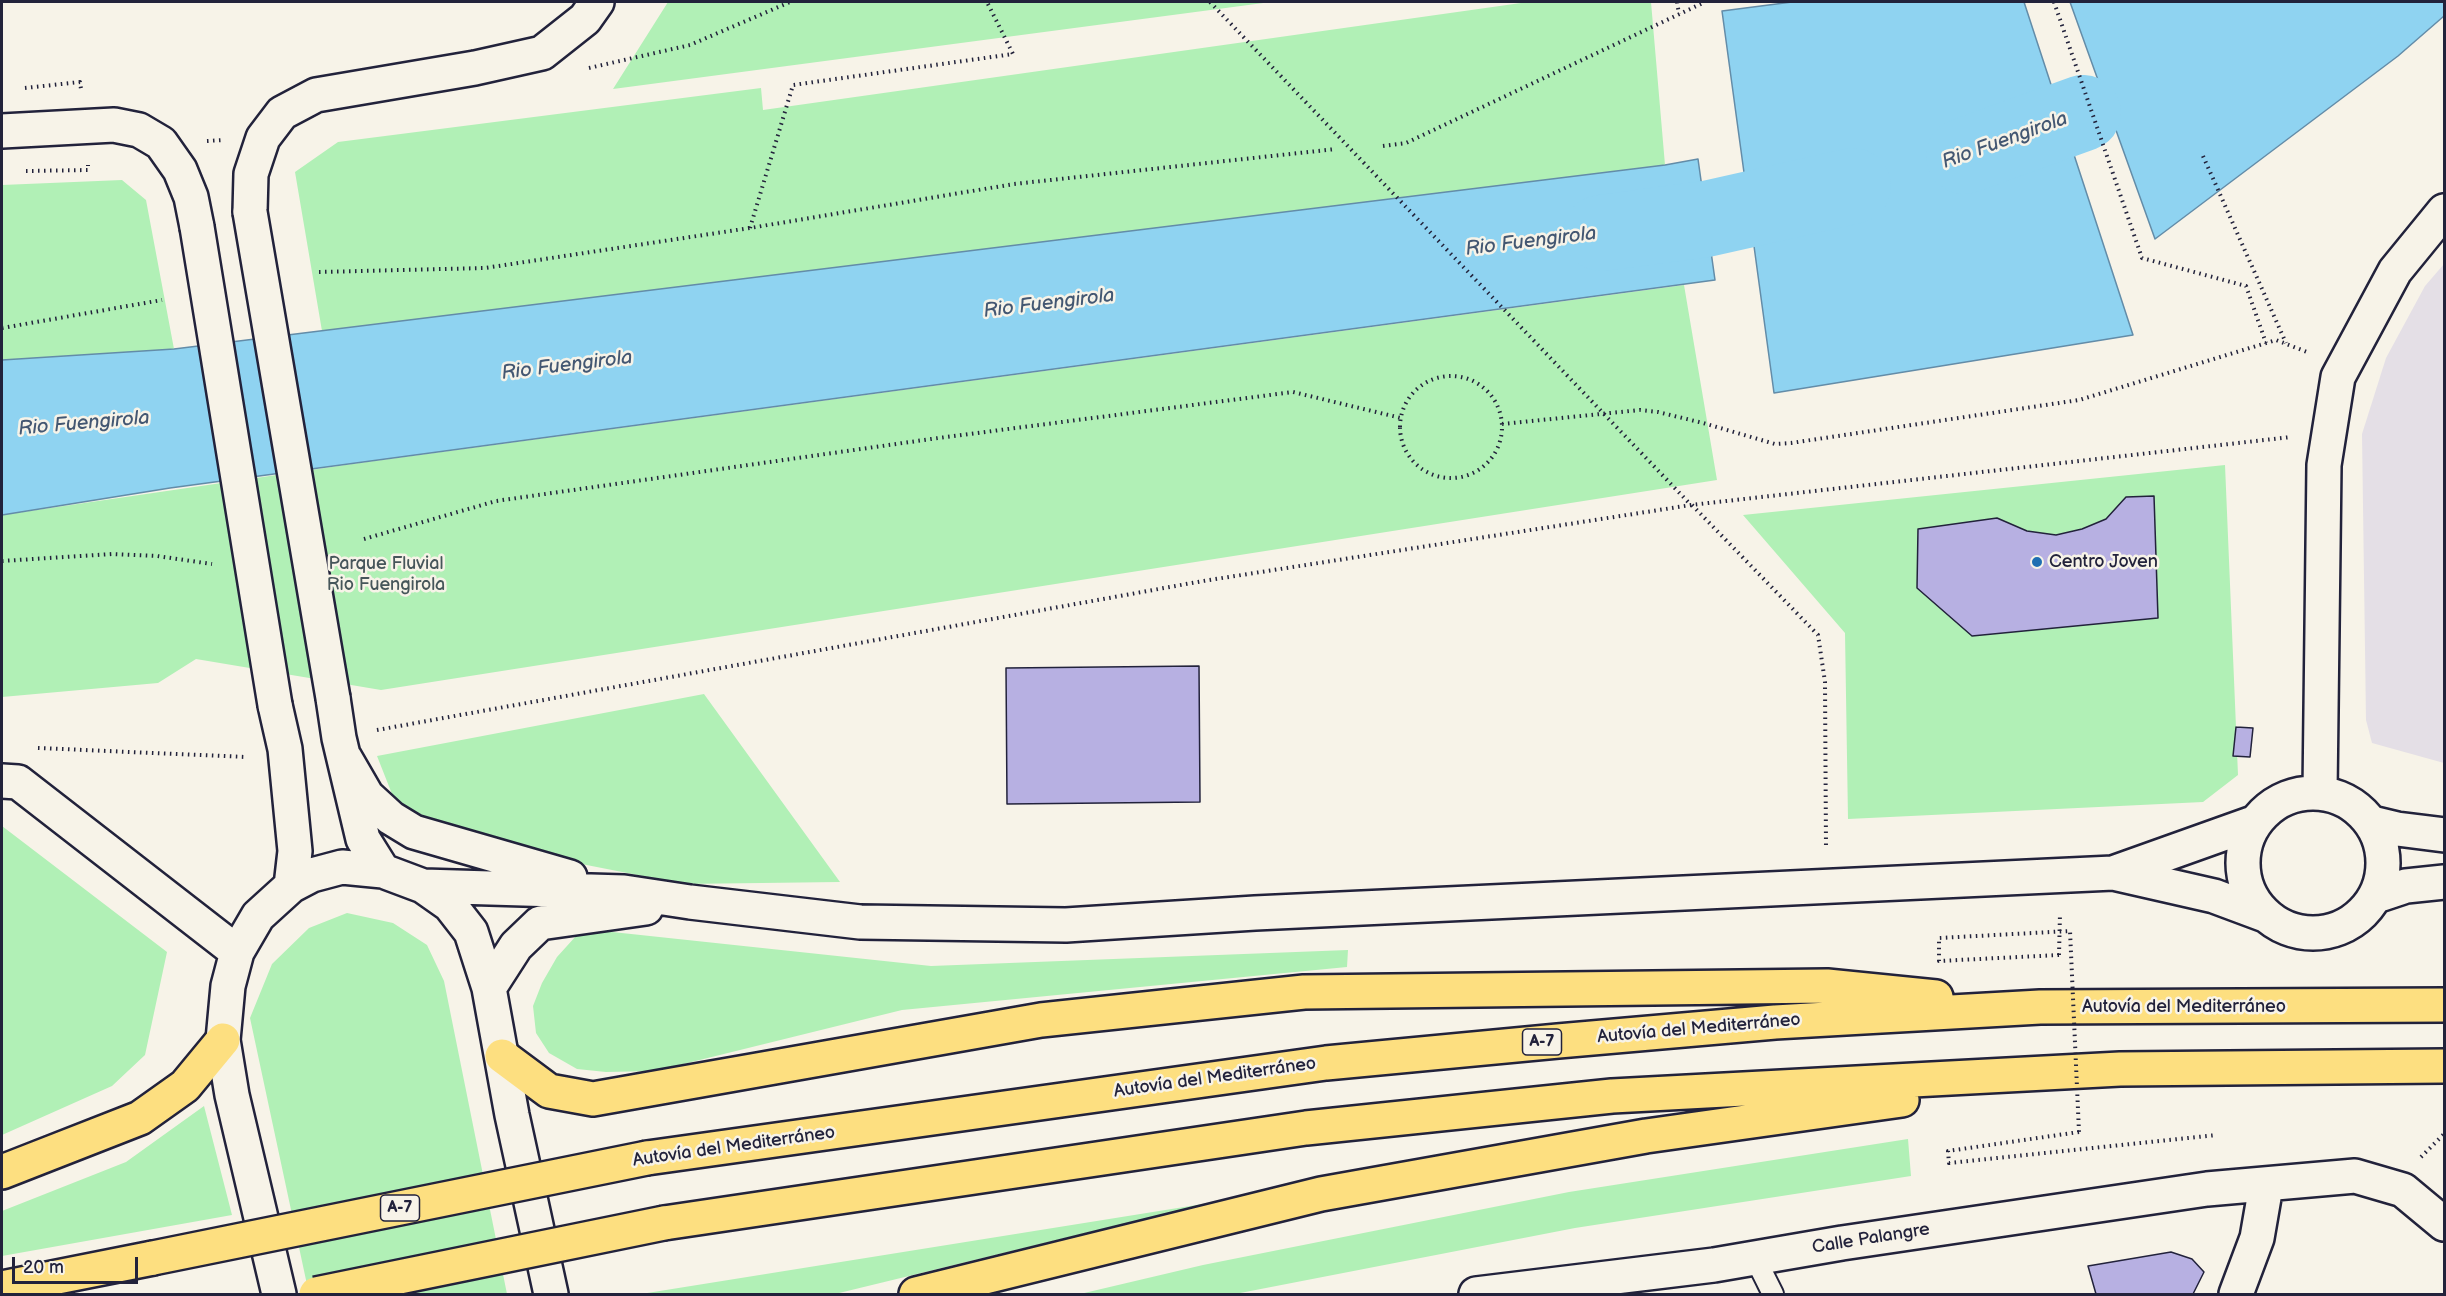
<!DOCTYPE html>
<meta charset="utf-8">
<style>
body{margin:0}
#map{position:relative;width:2446px;height:1296px;overflow:hidden;background:#f7f3e8;font-family:"Balsamiq Sans",sans-serif}
canvas{display:block}
.frame{position:absolute;inset:0;border:3px solid #22223b;pointer-events:none}
.scale{position:absolute;left:12px;top:1257px;width:126px;height:27px;box-sizing:border-box;border:3px solid #22223b;border-top:0;padding-left:8px;font-size:18px;line-height:21px;white-space:nowrap;color:#22223b;-webkit-text-stroke:4px #f7f3e8;paint-order:stroke}
</style>
<div id="map">
<canvas width="2446" height="1296"></canvas>
<div class="frame"></div>
<div class="scale">20 m</div>
</div>
<script>
const ctx = document.querySelector('canvas').getContext('2d');
ctx.lineJoin = 'round';
function fillPath(path, color) { ctx.fillStyle = color; ctx.fill(path, 'evenodd'); }
const poly = rows => new Path2D(rows.map(r => 'M' + r).join(''));
function stroke(path, color, width, dash) { ctx.strokeStyle = color; ctx.lineWidth = width; ctx.lineCap = dash ? 'butt' : 'round'; ctx.setLineDash(dash || []); ctx.stroke(path); }
function label(font, color, halo, rows, align = 'center') {
  ctx.font = font + ' "Balsamiq Sans",sans-serif'; ctx.lineWidth = 5; ctx.setLineDash([]); ctx.textBaseline = 'middle'; ctx.strokeStyle = halo; ctx.fillStyle = color; for (const [text, x, y, turn = 0] of rows) {
    ctx.save(); ctx.translate(x, y); ctx.rotate((+turn || 0) * Math.PI / 180); ctx.textAlign = isNaN(turn) ? turn : align; if (halo) ctx.strokeText(text, 0, 0); ctx.fillText(text, 0, 0); ctx.restore();
  }
}
const built = poly([
 [2444,264,2444,763,2372,743,2366,720,2362,434,2386,358,2425,286]
]);
const green = poly([
 [668,2,1271,2,613,89],
 [1528,2,1651,2,1665,165,322,331,295,172,338,142,761,88,763,110],
 [122,180,146,200,174,349,2,360,2,185],
 [1684,285,1717,480,381,690,196,659,158,683,2,697,2,515,352,464],
 [2225,465,2238,775,2203,802,1848,819,1845,633,1743,515],
 [704,694,840,882,683,884,541,856,452,831,402,806,392,794,377,756],
 [2,826,167,952,145,1055,112,1086,2,1135],
 [347,913,393,923,427,945,444,981,507,1294,309,1294,250,1018,272,964,309,928],
 [603,931,931,966,1348,950,1347,967,902,1010,655,1071,606,1072,577,1069,549,1053,536,1033,533,1006,542,983,557,957,576,936],
 [204,1106,232,1215,2,1256,2,1211,126,1162],
 [1908,1139,1911,1176,1575,1228,1235,1294,1080,1294,1203,1265,1569,1192],
 [1209,1203,835,1294,641,1294]
]);
const water = poly([
 [1792,2,2024,2,2133,335,1774,393,1722,11,1792,2],
 [2070,2,2444,2,2444,16,2398,56,2155,239,2070,2],
 [1698,159,1715,280,170,488,2,515,2,360,174,349,1665,165,1698,159]
]);
const river = poly([
 [1964,156,2083,113],
 [1601,233,1706,219,1853,186]
]);
const building = poly([
 [2154,496,2158,618,1972,636,1917,588,1918,529,1997,518,2027,531,2056,535,2082,529,2106,519,2126,497,2154,496],
 [1199,666,1200,802,1007,804,1006,668,1199,666],
 [2236,727,2253,728,2250,757,2233,756,2236,727],
 [2171,1252,2192,1259,2204,1272,2193,1294,2096,1294,2088,1266,2171,1252]
]);
const path = poly([
 [1677,2,1679,14],
 [2054,2,2142,258,2246,286,2266,343],
 [589,68,690,45,790,2],
 [25,88,80,82,81,89],
 [207,141,223,140],
 [1383,146,1406,143,1705,2],
 [2203,156,2286,343],
 [26,171,88,170,88,165],
 [750,228,793,85,1013,54,987,2],
 [319,272,485,268,750,228,1014,184,1336,149],
 [2,328,162,300],
 '1400 427a51 51 0 1 1 102 0a51 51 0 1 1-102 0Z',
 [1502,424,1640,410,1658,412,1703,423,1775,444,1791,443,2079,400,2276,340,2307,352],
 [1692,505,1818,635,1825,682,1826,848],
 [364,539,496,501,931,439,1293,392,1401,418],
 [2,561,112,554,157,556,212,564],
 [377,730,1203,581,1691,505,2291,437],
 [38,748,246,757],
 [2059,955,2060,914],
 [2079,1132,1948,1151,1949,1163,2217,1135],
 [2421,1157,2444,1134]
]);
const lane = poly([
 [1755,1258,1773,1294]
]);
const street = poly([
 [2,131,114,125,139,130,161,143,180,170,191,197,197,227],
 [250,212,251,174,263,138,282,113,316,95,475,68,542,53,585,19,597,2],
 [333,698,339,738,363,839,383,871],
 [275,705,285,749,295,851,291,886],
 [345,758,367,796,391,818,414,832,570,877],
 [2,781,18,782,237,952],
 [2320,792,2324,465,2338,377,2395,271,2444,211],
 '2243 863a70 70 0 1 1 140 0a70 70 0 1 1-140 0Z',
 [2372,823,2397,829,2444,835],
 [2113,873,2214,896,2265,915],
 [423,886,624,892,690,902,860,922,1066,925,1255,913,2113,873,2256,822],
 [2376,896,2406,886,2444,882],
 [489,988,516,946,540,923,646,908],
 [279,1294,232,1095,223,1040,228,986,237,952,258,916,291,886,312,875,342,867,383,871,423,886,450,905,471,932,489,988,512,1115,551,1294],
 [1476,1294,1714,1265,1842,1243,2207,1189,2355,1176,2403,1190,2444,1224],
 [2236,1294,2257,1238,2266,1186]
]);
const highway = poly([
 [502,1056,549,1091,593,1099,1041,1020,1304,992,1827,986,1936,997],
 [647,1158,1326,1063,1558,1041,1775,1022,2040,1007,2444,1005],
 [2,1172,140,1118,185,1086,223,1040],
 [664,1223,1306,1128,1612,1096,2120,1069,2444,1066],
 [2,1288,153,1258],
 [916,1294,1321,1194,1646,1136,1902,1100]
]);
const pathBridge = poly([
 [1210,2,1691,505],
 [2059,955,1939,961,1939,938,2070,931,2079,1132]
]);
const streetBridge = poly([
 [250,212,333,698],
 [197,227,275,705]
]);
const highwayBridge = poly([
 [153,1258,647,1158],
 [316,1294,664,1223]
]);
const markers = [
 [2037,562,6,"#1f6fb2"]
];
const shields = [
 [1542,1042,39],
 [400,1208,39]
];
const shieldNames = [
 ["A-7",1542,1042],
 ["A-7",400,1208]
];
const poiNames = [
 ["Centro Joven",2049,562]
];
const parkNames = [
 ["Parque Fluvial",386,564],
 ["Rio Fuengirola",386,585]
];
const streetNames = [
 ["Autovía del Mediterráneo",2184,1007],
 ["Autovía del Mediterráneo",1699,1029,-5],
 ["Autovía del Mediterráneo",1215,1078,-8],
 ["Autovía del Mediterráneo",734,1147,-8],
 ["Calle Palangre",1871,1239,-9]
];
const waterNames = [
 ["Rio Fuengirola",2005,141,-20],
 ["Rio Fuengirola",1531,242,-7],
 ["Rio Fuengirola",1049,304,-7],
 ["Rio Fuengirola",567,366,-7],
 ["Rio Fuengirola",84,424,-5]
];
fillPath(built, '#e4dfe6');
fillPath(green, '#b1f0b6');
fillPath(water, '#8fd3f1');
stroke(water, '#638ca8', 1.5);
stroke(river, '#8fd3f1', 76);
fillPath(building, '#b7b0e2');
stroke(building, '#22223b', 1.5);
stroke(lane, '#22223b', 24);
stroke(street, '#22223b', 38);
stroke(highway, '#22223b', 38);
stroke(path, '#22223b', 4, [1.5, 4.5]);
stroke(lane, '#f7f3e8', 20);
stroke(street, '#f7f3e8', 33);
stroke(highway, '#fddf80', 33);
stroke(streetBridge, '#22223b', 38, []);
stroke(highwayBridge, '#22223b', 38, []);
stroke(pathBridge, '#22223b', 4, [1.5, 4.5]);
stroke(streetBridge, '#f7f3e8', 33);
stroke(highwayBridge, '#fddf80', 33);
for (const [x, y, r, color] of markers) { const dot = new Path2D(); dot.arc(x, y, r, 0, 2 * Math.PI); ctx.fillStyle = color; ctx.fill(dot); stroke(dot, '#f7f3e8', 2); }
for (const [x, y, w] of shields) { const box = new Path2D(); box.roundRect(x - w / 2, y - 13, w, 26, 4.5); ctx.fillStyle = '#f7f3e8'; ctx.fill(box); stroke(box, '#22223b', 1.5); }
label('bold 16px', '#22223b', null, shieldNames);
label('18px', '#22223b', '#f7f3e8', poiNames, 'left');
label('18px', '#46565a', '#f7f3e8', parkNames);
label('18px', '#22223b', '#f7f3e8', streetNames);
label('italic 20px', '#435772', '#f7f3e8', waterNames);
</script>
